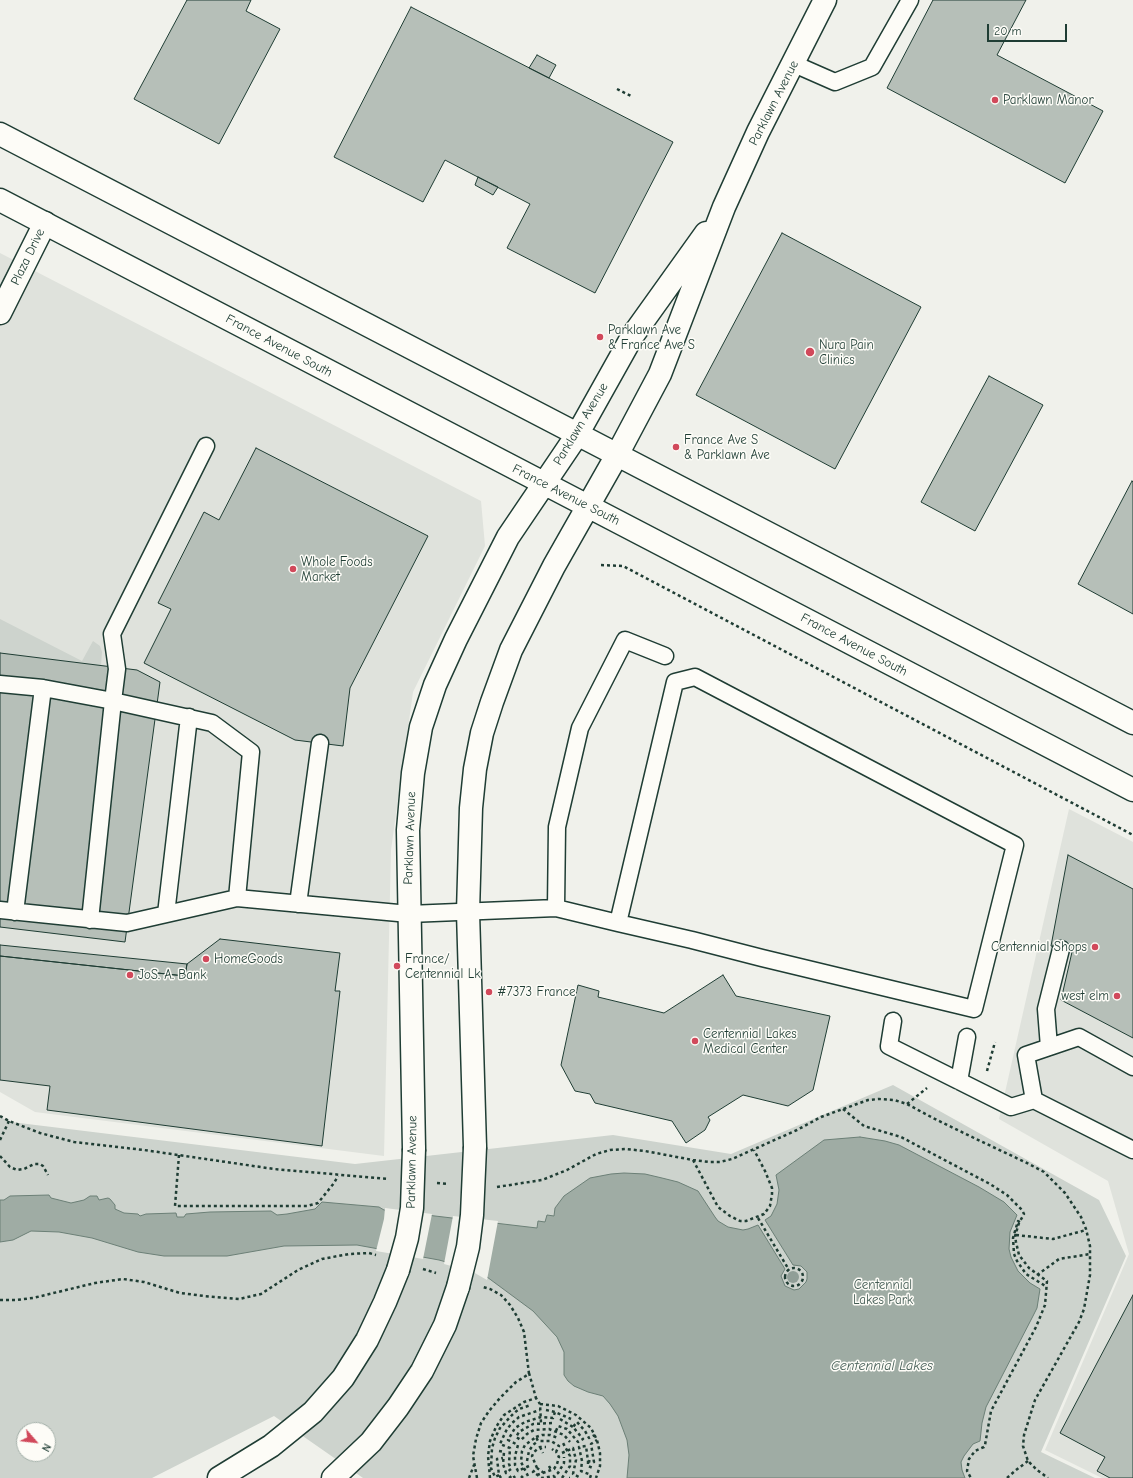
<!DOCTYPE html>
<style>
body{margin:0}
#map{position:relative;width:1133px;height:1478px;overflow:hidden;background:#f0f1eb;font-family:"Comic Neue",sans-serif}
canvas{display:block}
.north{position:absolute;left:16px;top:1422px;width:40px;height:40px;box-sizing:border-box;background:#fdfcf7;border:1px solid #a4b0a9;border-radius:50%;rotate:118deg;font-size:11px;font-weight:700;line-height:16px;text-align:center;color:#1f3d34}
.north::after{content:'';display:block;margin:auto;width:14px;height:18px;background:#d1495b;clip-path:polygon(50% 0,100% 100%,50% 72%,0 100%)}
.scale{position:absolute;left:987px;top:24px;width:80px;height:18px;box-sizing:border-box;border:2px solid #1f3d34;border-top:0;padding-left:5px;font-size:12px;line-height:14px;white-space:nowrap;color:#1f3d34;-webkit-text-stroke:3px #fdfcf7;paint-order:stroke}
</style>
<div id="map">
<canvas width="1133" height="1478"></canvas>
<div class="north">N</div>
<div class="scale">20 m</div>
</div>
<script>
const ctx = document.querySelector('canvas').getContext('2d');
ctx.lineJoin = 'round';
function fillPath(path, color) { ctx.fillStyle = color; ctx.fill(path, 'evenodd'); }
const poly = rows => new Path2D(rows.map(r => 'M' + r).join(''));
function stroke(path, color, width, dash) { ctx.strokeStyle = color; ctx.lineWidth = width; ctx.lineCap = dash ? 'butt' : 'round'; ctx.setLineDash(dash || []); ctx.stroke(path); }
function label(font, color, halo, rows, align = 'center') {
  ctx.font = font + ' "Comic Neue",sans-serif'; ctx.lineWidth = 3; ctx.setLineDash([]); ctx.textBaseline = 'middle'; ctx.strokeStyle = halo; ctx.fillStyle = color; for (const [text, x, y, turn = 0] of rows) {
    ctx.save(); ctx.translate(x, y); ctx.rotate((+turn || 0) * Math.PI / 180); ctx.textAlign = isNaN(turn) ? turn : align; if (halo) ctx.strokeText(text, 0, 0); ctx.fillText(text, 0, 0); ctx.restore();
  }
}
const built = poly([
 [0,253,481,501,485,546,413,692,391,850,384,1156,35,1112,0,1092],
 [1069,809,1133,842,1133,1478,1102,1478,1045,1450,1129,1254,1108,1181,999,1119]
]);
const green = poly([
 [0,619,82,661,93,641,100,646,102,652,101,666,0,653],
 [893,1085,1099,1200,1126,1256,1041,1452,1095,1478,363,1478,274,1416,152,1478,0,1478,0,1117,11,1122,355,1164,613,1135,731,1154],
 [24,1430,48,1430,48,1454,24,1454]
]);
const water = poly([
 [860,1137,885,1141,899,1145,979,1187,1004,1202,1017,1215,1010,1232,1009,1249,1011,1257,1018,1271,1030,1283,1040,1289,1037,1308,1033,1316,986,1407,982,1423,980,1441,973,1444,964,1456,961,1462,962,1470,965,1478,627,1478,629,1455,627,1440,618,1416,610,1404,603,1396,588,1392,574,1386,568,1381,564,1375,564,1352,557,1337,533,1311,487,1277,457,1265,439,1260,357,1245,284,1246,227,1256,164,1256,138,1252,92,1238,59,1232,31,1231,13,1240,0,1242,0,1200,4,1200,10,1196,49,1195,51,1198,71,1203,84,1200,90,1196,97,1196,99,1200,108,1198,110,1199,115,1205,115,1209,124,1213,138,1214,140,1216,146,1214,176,1213,177,1217,184,1217,186,1214,210,1212,271,1211,277,1215,287,1214,315,1209,322,1202,379,1207,384,1210,537,1228,538,1221,545,1222,547,1215,554,1216,555,1208,564,1196,590,1178,611,1174,624,1173,645,1174,662,1178,678,1182,698,1191,715,1217,718,1221,728,1227,743,1230,748,1229,758,1225,785,1269,781,1276,785,1286,794,1290,799,1289,806,1282,807,1279,807,1272,801,1266,793,1265,765,1220,771,1216,777,1204,779,1190,776,1175,824,1140,860,1137]
]);
const pier = poly([
 [385,1208,432,1214,423,1259,376,1251,384,1219],
 [453,1216,498,1221,487,1280,473,1272,444,1264]
]);
const building = poly([
 [187,0,251,0,246,11,280,29,219,144,134,99,187,0],
 [933,0,1026,0,997,55,1103,111,1065,183,887,88,933,0],
 [411,7,673,142,595,293,507,248,530,204,445,160,423,202,334,157,411,7],
 [537,55,556,65,549,78,529,68,537,55],
 [478,177,498,187,493,195,475,185,478,177],
 [782,233,921,307,835,469,696,395,782,233],
 [989,376,1043,405,975,531,921,502,989,376],
 [256,448,428,536,350,688,343,746,295,740,144,663,171,609,158,603,204,512,219,520,256,448],
 [1132,481,1133,482,1133,614,1078,584,1132,481],
 [0,653,137,670,160,682,125,942,0,927,0,653],
 [1068,855,1133,889,1133,1038,1061,1000,1072,952,1051,946,1068,855],
 [220,939,340,953,335,991,340,991,322,1146,47,1110,50,1086,0,1080,0,956,185,976,187,964,220,939],
 [0,945,187,964,185,976,0,956,0,945],
 [723,975,736,996,830,1016,813,1090,788,1106,743,1095,708,1117,710,1120,705,1130,686,1143,672,1121,595,1103,590,1094,575,1091,561,1065,578,985,599,991,598,997,664,1013,723,975],
 [1133,1295,1133,1478,1110,1478,1097,1471,1105,1457,1060,1433,1133,1295]
]);
const path = poly([
 [617,89,631,96],
 [601,565,623,566,1133,835],
 [987,1071,995,1042],
 [907,1104,927,1088],
 [843,1109,864,1126,901,1137,990,1184,1007,1195,1022,1210,1024,1214,1019,1223,1015,1236,1016,1242,1019,1255,1029,1268,1047,1281,1045,1305,1036,1327,991,1411,985,1445,984,1447,975,1451,969,1459,967,1471,971,1478],
 [0,1116,9,1121,40,1133,74,1142,144,1150,274,1169,388,1179],
 [0,1140,9,1121],
 [179,1155,175,1206,307,1206,318,1203,334,1183,338,1176],
 [0,1156,10,1167,17,1170,24,1169,34,1164,40,1164,43,1166,48,1175],
 [693,1160,718,1207,730,1216,740,1221,746,1221,764,1214,770,1206,772,1194,772,1188,765,1171,754,1150],
 [437,1183,448,1184],
 [497,1187,542,1180,567,1170,596,1154,610,1150,626,1149,645,1151,693,1160,709,1162,720,1162,732,1159,797,1130,821,1117,868,1100,879,1099,894,1100,907,1104,933,1118,974,1138,1027,1163,1044,1172,1065,1193,1081,1217,1086,1229,1090,1246,1090,1275,1084,1309,1079,1322,1035,1400,1024,1435,1023,1446,1028,1461,1037,1470,1048,1478],
 [758,1218,789,1270],
 [1020,1222,1018,1221,1013,1238,1014,1254,1017,1261,1026,1274,1047,1287],
 [1016,1235,1053,1239,1086,1230],
 '785 1277a9 9 0 1 1 18 0a9 9 0 1 1-18 0Z',
 [423,1269,436,1273],
 [1037,1275,1059,1259,1090,1254],
 [0,1300,16,1300,33,1298,95,1283,123,1279,144,1282,180,1293,204,1296,239,1299,261,1294,298,1270,322,1259,349,1254,369,1253,376,1255],
 [529,1373,536,1398],
 [540,1404,558,1406,576,1415,591,1428,597,1440,600,1453,600,1466,596,1478],
 [546,1410,555,1412,571,1419],
 [560,1419,573,1427],
 [552,1423,533,1424,519,1432,516,1437,521,1440,527,1434,534,1430,549,1429,564,1435,570,1442],
 [556,1431,558,1426,567,1429,578,1442,583,1439,573,1427,577,1422,585,1431,589,1438,595,1435],
 [536,1437,542,1435,550,1435,558,1438],
 [540,1447,543,1453],
 [499,1451,504,1452,503,1464,506,1473,511,1469,509,1464,510,1448,500,1444,506,1431,511,1424,519,1417,540,1410],
 [562,1453,573,1448,576,1460,573,1474,581,1478],
 [527,1461,529,1451,533,1445,538,1441],
 [588,1461,588,1466,593,1468],
 [529,1466,518,1471,515,1465,515,1456,518,1445,508,1440,515,1428,525,1422,541,1417,553,1418,555,1412],
 [549,1466,551,1470],
 [537,1468,532,1456,534,1452,540,1447,546,1447],
 [544,1473,537,1468,533,1472,542,1478,554,1476],
 [499,1475,495,1477,491,1468,492,1448,495,1438,500,1428,513,1414,519,1409,531,1405],
 [537,1475,554,1469,557,1464,559,1457,556,1452],
 [521,1476,523,1478],
 [528,1476,521,1462,522,1451,525,1445,536,1437,538,1441,551,1441,559,1446,556,1452,552,1449],
 [469,1478,474,1465],
 [477,1478,473,1456,476,1439,481,1423,489,1411,500,1398,516,1382,529,1374,524,1332,518,1318,510,1305,501,1295,490,1289,483,1287],
 [490,1478,488,1456,490,1441,496,1427,504,1415,524,1402,536,1398,540,1404,541,1423],
 [501,1478,499,1475,497,1459,503,1458],
 [509,1478,513,1475,515,1478],
 [555,1478,554,1476,558,1473,564,1463,564,1457],
 [562,1478,570,1466,570,1456,563,1443],
 [569,1478,570,1478],
 [590,1478,591,1475,581,1471,582,1461,579,1447,586,1446,588,1461,594,1462,591,1444,597,1440],
 [1007,1478,1016,1470,1028,1461]
]);
const lane = poly([
 [794,64,835,82,872,67,910,0],
 [206,446,112,634,117,669,113,701,212,723,251,752,237,898,409,914,556,908,618,923,692,940,762,958,974,1009,1015,845,695,677,675,682,618,923],
 [0,684,43,688,113,701,90,920],
 [298,904,320,743],
 [556,908,557,827,580,728,625,640,665,656],
 [0,910,127,923,237,898],
 [15,912,43,688],
 [166,914,189,717],
 [893,1021,889,1046,1011,1107,1034,1100],
 [1049,1047,1046,1009,1061,949],
 [1133,1067,1079,1037,1026,1055,1034,1100,1133,1150],
 [959,1081,967,1037]
]);
const street = poly([
 [0,313,45,223]
]);
const secondary = poly([
 [0,134,1133,723],
 [0,200,1133,790],
 [475,1147,468,912,471,808,475,769,482,733,492,702,511,650,554,566,617,455,660,374,724,207,758,132,825,0],
 [414,1149,408,830,413,773,421,727,435,685,456,639,508,537,577,435,633,335,706,233],
 [219,1478,271,1446,313,1412,343,1378,367,1340,385,1302,398,1270],
 [333,1478,371,1442,398,1407,422,1371,445,1325,458,1287]
]);
const secondaryBridge = poly([
 [398,1270,407,1238,412,1208,414,1149],
 [458,1287,468,1247,472,1215,475,1147]
]);
const trees = [
 [793,1277]
];
const markers = [
 [995,100,4,"#d1495b"],
 [600,337,4,"#d1495b"],
 [810,352,5,"#d1495b"],
 [676,447,4,"#d1495b"],
 [293,569,4,"#d1495b"],
 [1095,947,4,"#d1495b"],
 [206,959,4,"#d1495b"],
 [397,966,4,"#d1495b"],
 [130,975,4,"#d1495b"],
 [489,992,4,"#d1495b"],
 [1117,996,4,"#d1495b"],
 [695,1041,4,"#d1495b"]
];
const poiNames = [
 ["Parklawn Manor",1003,100],
 ["Parklawn Ave",608,330],
 ["& France Ave S",608,345],
 ["Nura Pain",819,345],
 ["Clinics",819,360],
 ["France Ave S",684,440],
 ["& Parklawn Ave",684,455],
 ["Whole Foods",301,562],
 ["Market",301,577],
 ["Centennial Shops",1087,947,"right"],
 ["HomeGoods",214,959],
 ["France/",405,959],
 ["Centennial Lk",405,974],
 ["JoS. A. Bank",138,975],
 ["#7373 France",497,992],
 ["west elm",1109,996,"right"],
 ["Centennial Lakes",703,1034],
 ["Medical Center",703,1049]
];
const streetNames = [
 ["Parklawn Avenue",774,103,-63],
 ["Plaza Drive",28,257,-64],
 ["France Avenue South",279,346,28],
 ["Parklawn Avenue",581,424,-59],
 ["France Avenue South",566,495,27],
 ["France Avenue South",854,645,28],
 ["Parklawn Avenue",410,838,-88],
 ["Parklawn Avenue",412,1162,-89]
];
const parkNames = [
 ["Centennial",883,1285],
 ["Lakes Park",883,1300]
];
const waterNames = [
 ["Centennial Lakes",882,1366]
];
fillPath(built, '#dfe2dc');
fillPath(green, '#cdd3cd');
fillPath(water, '#9faca4');
stroke(water, '#6c8077', 1);
fillPath(pier, '#f0f1eb');
fillPath(building, '#b6bfb8');
stroke(building, '#1f3d34', 1);
stroke(lane, '#1f3d34', 19);
stroke(street, '#1f3d34', 25);
stroke(secondary, '#1f3d34', 25);
stroke(path, '#1f3d34', 2.5, [3, 3]);
stroke(lane, '#fdfcf7', 16);
stroke(street, '#fdfcf7', 22);
stroke(secondary, '#fdfcf7', 22);
stroke(secondaryBridge, '#1f3d34', 25, []);
stroke(secondaryBridge, '#fdfcf7', 22);
ctx.fillStyle = '#909e97';
for (const [x, y] of trees) { ctx.beginPath(); ctx.arc(x, y, 6, 0, 2 * Math.PI); ctx.fill(); }
for (const [x, y, r, color] of markers) { const dot = new Path2D(); dot.arc(x, y, r, 0, 2 * Math.PI); ctx.fillStyle = color; ctx.fill(dot); stroke(dot, '#fdfcf7', 1.5); }
label('13px', '#1f3d34', '#fdfcf7', poiNames, 'left');
label('13px', '#1f3d34', '#fdfcf7', streetNames);
label('13px', '#425b53', '#fdfcf7', parkNames);
label('italic 14px', '#455e56', '#fdfcf7', waterNames);
</script>
